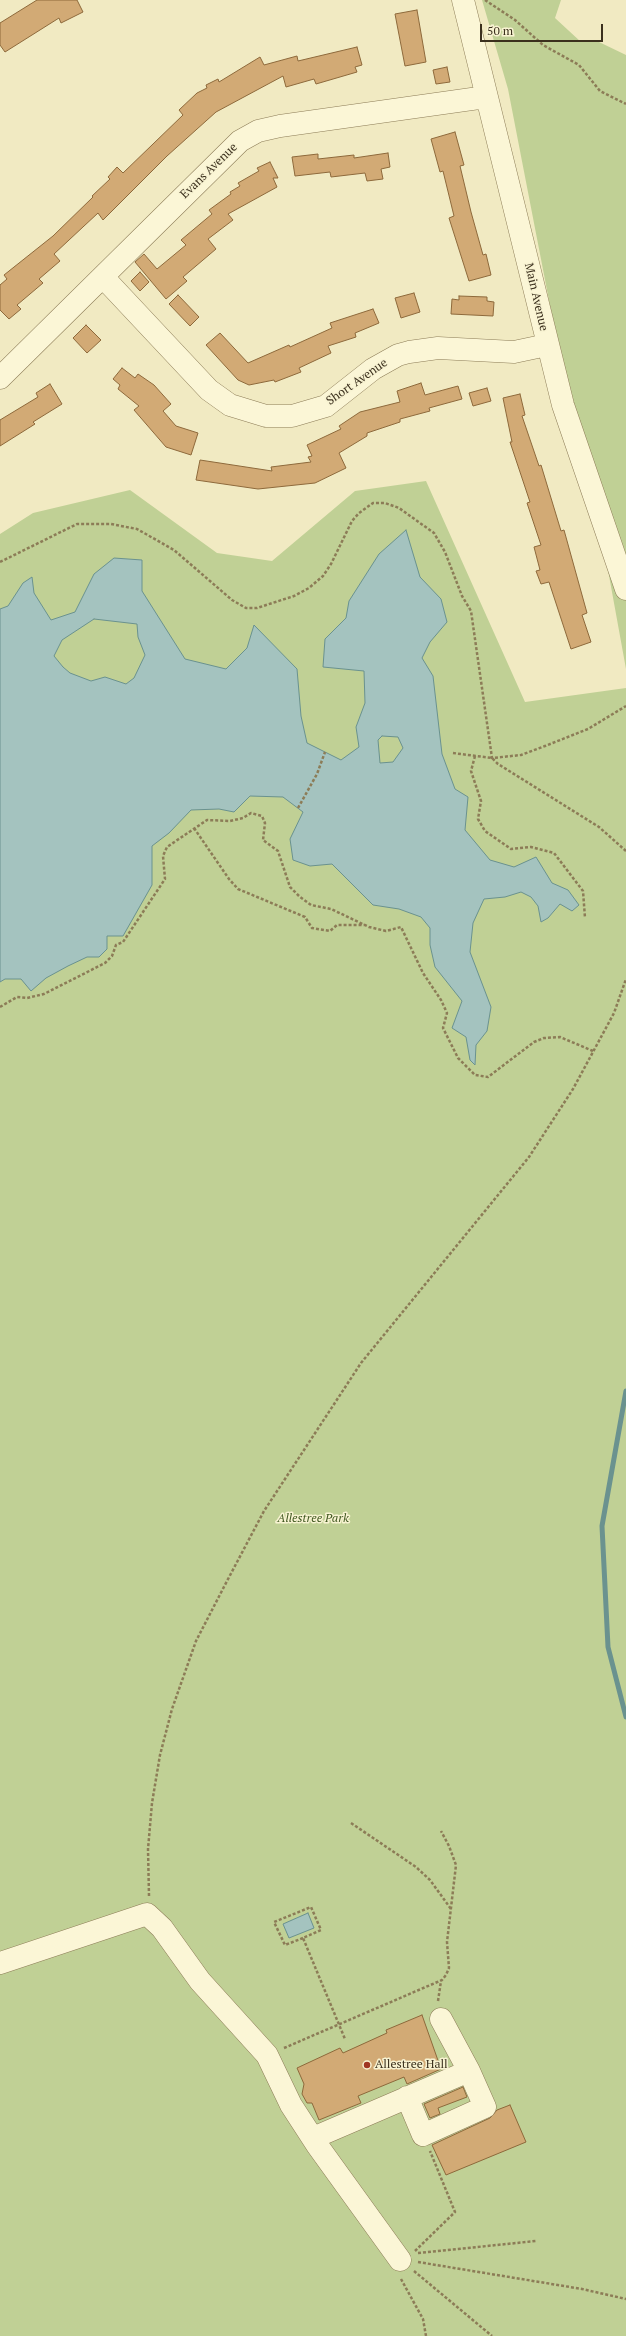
<!DOCTYPE html>
<style>
body{margin:0}
#map{position:relative;width:626px;height:2336px;overflow:hidden;background:#f1eac2;font-family:"PT Serif",serif}
canvas{display:block}
.scale{position:absolute;left:480px;top:24px;width:123px;height:18px;box-sizing:border-box;border:2px solid #3b301d;border-top:0;padding-left:5px;font-size:12px;line-height:14px;white-space:nowrap;color:#3b301d;-webkit-text-stroke:3px #f8f3d2;paint-order:stroke}
</style>
<div id="map">
<canvas width="626" height="2336"></canvas>
<div class="scale">50 m</div>
</div>
<script>
const ctx = document.querySelector('canvas').getContext('2d');
ctx.lineJoin = 'round';
function fillPath(path, color) { ctx.fillStyle = color; ctx.fill(path, 'evenodd'); }
const poly = rows => new Path2D(rows.map(r => 'M' + r).join(''));
function stroke(path, color, width, dash) { ctx.strokeStyle = color; ctx.lineWidth = width; ctx.lineCap = dash ? 'butt' : 'round'; ctx.setLineDash(dash || []); ctx.stroke(path); }
function label(font, color, halo, rows, align = 'center') {
  ctx.font = font + ' "PT Serif",serif'; ctx.lineWidth = 3; ctx.setLineDash([]); ctx.textBaseline = 'middle'; ctx.strokeStyle = halo; ctx.fillStyle = color; for (const [text, x, y, turn = 0] of rows) {
    ctx.save(); ctx.translate(x, y); ctx.rotate((+turn || 0) * Math.PI / 180); ctx.textAlign = isNaN(turn) ? turn : align; if (halo) ctx.strokeText(text, 0, 0); ctx.fillText(text, 0, 0); ctx.restore();
  }
}
const green = poly([
 [482,0,561,0,555,18,581,42,599,42,626,55,626,669,608,570,559,352,508,89],
 [426,481,525,702,626,688,626,2336,0,2336,0,534,33,513,130,490,217,553,272,561,355,491]
]);
const water = poly([
 [406,530,420,577,441,599,447,622,430,642,422,658,433,676,442,754,455,789,468,797,465,830,490,860,514,867,536,857,552,883,568,890,579,905,572,911,560,904,548,918,541,922,538,906,531,897,521,892,505,897,484,899,473,923,470,952,491,1007,487,1031,476,1045,475,1065,470,1060,466,1037,452,1028,462,1001,435,967,430,945,430,928,421,917,399,909,373,905,332,864,310,866,293,860,290,839,303,812,283,797,250,796,234,812,219,809,191,810,169,833,152,846,152,885,123,936,107,936,107,949,99,957,87,957,68,966,46,978,31,991,21,979,5,979,0,982,0,609,8,606,23,583,32,577,34,593,51,620,75,612,94,574,114,558,142,560,142,591,185,659,226,669,247,648,254,625,297,669,301,716,307,743,341,760,359,747,356,727,365,703,364,671,323,667,325,639,346,618,349,601,379,554,406,530],
 [94,619,137,624,138,637,145,655,134,678,126,684,105,677,91,681,70,673,63,667,54,656,62,640,94,619],
 [382,736,398,737,403,748,393,762,380,763,378,740,382,736],
 [308,1913,314,1928,289,1938,283,1924,308,1913]
]);
const stream = poly([
 [626,1391,602,1526,608,1647,626,1717]
]);
const building = poly([
 [37,0,77,0,83,12,61,23,59,18,5,52,0,45,0,23,37,0],
 [417,10,426,62,405,66,395,14,417,10],
 [357,47,362,65,355,67,357,72,316,84,314,79,286,87,283,76,216,112,167,156,103,220,98,213,54,254,60,261,39,279,43,283,17,305,21,309,9,319,0,310,0,285,7,279,4,275,53,236,93,197,92,196,110,179,108,177,117,167,123,173,183,115,179,110,197,93,207,88,206,85,218,79,219,82,260,57,264,65,297,56,298,61,357,47],
 [447,67,450,82,436,84,433,70,447,67],
 [455,132,464,165,460,166,471,212,483,255,486,254,491,275,469,281,449,218,454,216,443,171,440,172,431,139,455,132],
 [388,153,390,167,381,169,383,179,367,181,365,173,331,177,330,172,295,176,292,157,318,154,318,159,354,155,354,158,388,153],
 [270,162,278,178,273,178,277,187,228,214,233,220,208,239,216,249,183,277,187,281,166,299,135,262,144,254,157,269,186,245,181,240,212,214,209,210,231,194,230,192,240,186,238,183,259,171,257,168,270,162],
 [140,272,149,282,140,291,131,281,140,272],
 [414,293,420,312,401,318,395,298,414,293],
 [178,295,199,317,190,326,169,304,178,295],
 [459,296,487,297,487,301,494,302,493,316,451,314,452,299,459,300,459,296],
 [373,309,379,323,355,333,356,337,328,346,331,353,299,368,301,372,275,382,274,380,249,385,238,380,206,345,220,333,248,363,289,345,290,347,332,328,330,323,373,309],
 [86,325,101,340,87,353,73,338,86,325],
 [122,368,135,378,138,374,154,385,171,404,163,411,176,426,198,433,191,455,166,447,134,410,139,406,118,389,120,385,113,379,122,368],
 [421,383,425,395,458,386,462,399,429,408,430,411,400,419,400,422,367,433,367,436,339,453,346,468,315,483,258,489,196,480,200,460,272,471,271,467,311,462,308,457,312,456,307,445,341,429,339,426,360,412,400,402,397,391,421,383],
 [50,384,62,404,33,422,35,424,0,446,0,420,38,397,36,393,50,384],
 [487,388,491,401,473,406,469,393,487,388],
 [520,394,525,415,522,416,539,466,541,465,561,531,564,530,587,613,582,615,591,642,571,649,549,582,541,584,536,571,540,570,534,547,541,545,527,503,530,502,510,442,512,442,503,398,520,394],
 [422,2015,441,2069,407,2084,404,2077,358,2096,361,2103,319,2120,312,2103,307,2103,302,2094,304,2084,297,2068,340,2048,343,2053,387,2033,386,2030,422,2015],
 [463,2087,467,2097,438,2108,440,2114,430,2118,424,2104,463,2087],
 [510,2105,526,2142,446,2175,432,2145,490,2118,497,2110,510,2105]
]);
const path = poly([
 [485,0,515,20,543,45,579,65,600,91,626,104],
 [0,562,77,524,111,524,137,529,174,550,232,600,246,608,257,608,294,596,309,588,323,576,331,564,352,521,359,513,373,503,385,503,399,508,434,533,445,552,462,596,471,611,492,758,521,755,545,746,588,729,626,706],
 [453,753,492,758,498,764,599,827,626,851],
 [475,756,471,771,481,801,478,819,485,831,511,849,531,847,554,853,583,891,585,918],
 [298,808,317,774,325,752],
 [194,828,229,879,238,889,305,917,312,928,330,931,337,925,365,925],
 [0,1007,17,997,27,998,44,994,105,963,112,956,116,945,123,942,165,879,163,856,167,847,207,820,230,821,243,818,251,813,262,816,265,823,263,840,278,851,290,887,300,897,311,905,331,909,369,927,386,931,401,927,423,973,441,1000,447,1013,443,1028,458,1058,475,1075,488,1077,534,1042,544,1038,560,1037,593,1051],
 [351,1823,416,1867,430,1880,451,1909],
 [149,1896,148,1849,152,1803,160,1755,172,1709,196,1641,227,1581,264,1511,361,1363,529,1157,573,1089,614,1013,626,979],
 [303,1938,285,1945,274,1922,311,1907,321,1930,303,1938,345,2039],
 [438,2001,441,1981],
 [284,2048,442,1980,446,1975,449,1968,447,1942,456,1865,449,1846,441,1831],
 [415,2251,455,2212,430,2151],
 [418,2253,536,2241],
 [418,2262,582,2289,626,2299],
 [414,2271,492,2336],
 [401,2279,423,2319,426,2336]
]);
const minor = poly([
 [463,0,563,405,626,589],
 [103,277,209,390,230,405,266,416,292,416,326,406,373,369,398,355,409,352,438,348,514,352,547,345],
 [0,378,240,141,258,131,280,126,486,97],
 [0,1963,147,1914,162,1928,200,1981,267,2055,291,2105,317,2145,400,2260],
 [407,2097,423,2135,485,2107,469,2071],
 [313,2138,469,2071,441,2019]
]);
const markers = [
 [367,2065,4,"#a03623"]
];
const streetNames = [
 ["Evans Avenue",209,171,-44],
 ["Main Avenue",536,297,77],
 ["Short Avenue",357,382,-35]
];
const parkNames = [
 ["Allestree Park",313,1519]
];
const poiNames = [
 ["Allestree Hall",375,2065]
];
fillPath(green, '#c0d095');
fillPath(water, '#a4c3bf');
stroke(water, '#6a928f', 1);
stroke(stream, '#6a928f', 5);
fillPath(building, '#d2aa75');
stroke(building, '#8d693b', 1);
stroke(minor, '#8c7c57', 23);
stroke(path, '#8c7c57', 2.5, [3, 2]);
stroke(minor, '#fbf6d6', 22);
for (const [x, y, r, color] of markers) { const dot = new Path2D(); dot.arc(x, y, r, 0, 2 * Math.PI); ctx.fillStyle = color; ctx.fill(dot); stroke(dot, '#f8f3d2', 1.5); }
label('12px', '#3b301d', '#f8f3d2', streetNames);
label('italic 12px', '#425922', '#f8f3d2', parkNames);
label('12px', '#3b301d', '#f8f3d2', poiNames, 'left');
</script>
